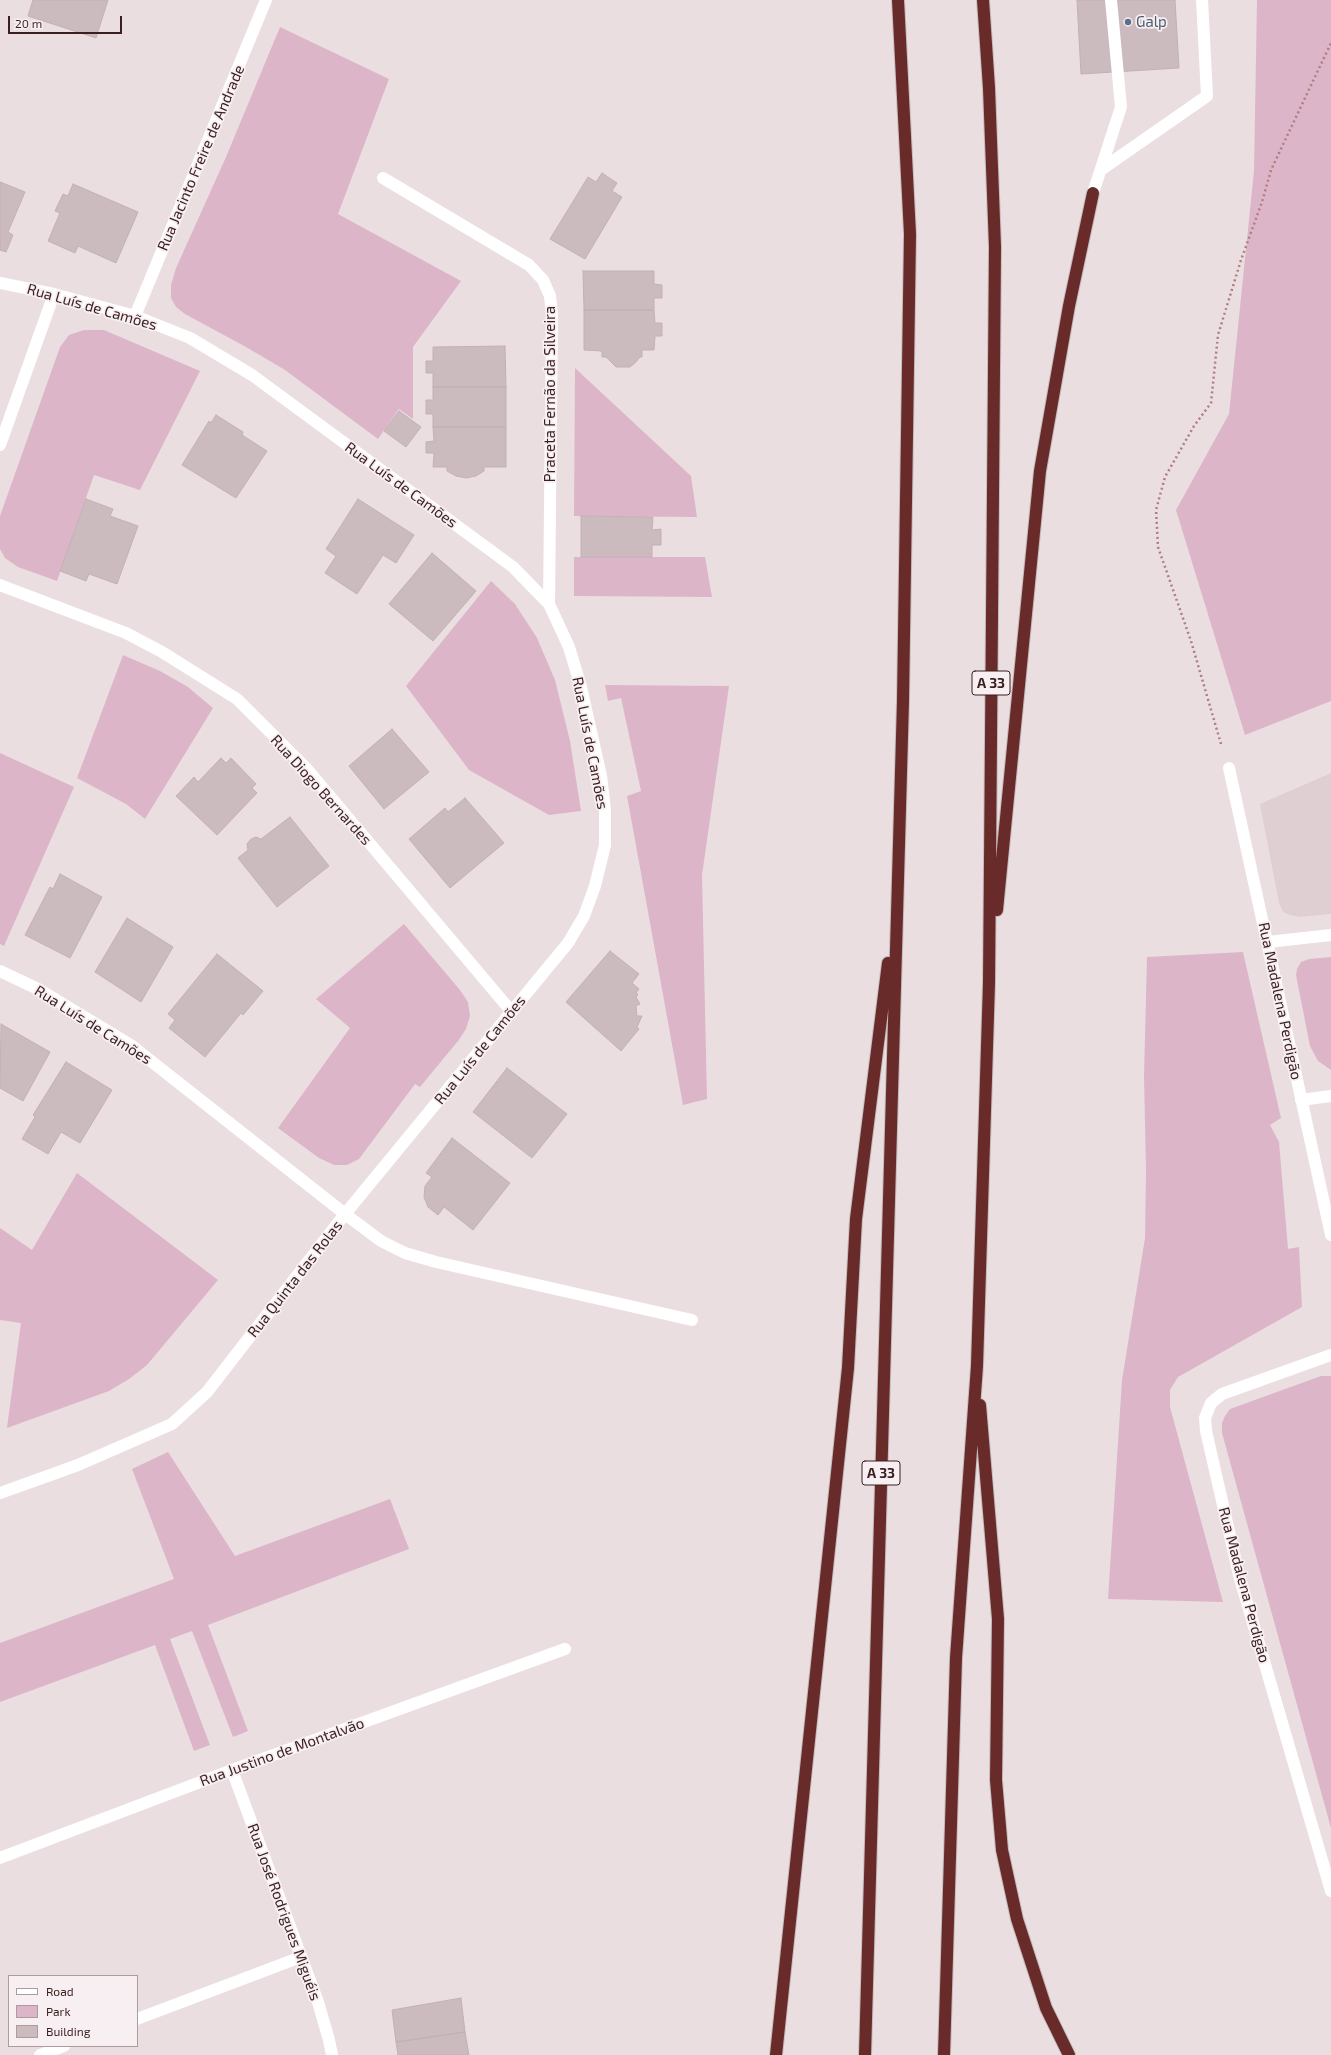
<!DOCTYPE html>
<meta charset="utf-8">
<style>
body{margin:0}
#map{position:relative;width:1331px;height:2055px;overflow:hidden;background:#ebdee1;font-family:"Exo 2",sans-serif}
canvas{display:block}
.legend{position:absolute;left:8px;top:1975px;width:130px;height:72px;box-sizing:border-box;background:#f7eff1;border:1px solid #ac9c9d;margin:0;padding:5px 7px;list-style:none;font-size:12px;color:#3b1f20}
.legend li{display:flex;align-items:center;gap:8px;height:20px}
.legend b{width:20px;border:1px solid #ac9c9d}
.scale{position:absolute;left:8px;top:16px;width:114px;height:18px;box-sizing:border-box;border:2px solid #3b1f20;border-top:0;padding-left:5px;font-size:12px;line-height:14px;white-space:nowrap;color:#3b1f20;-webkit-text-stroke:3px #f7eff1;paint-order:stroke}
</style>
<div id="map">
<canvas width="1331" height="2055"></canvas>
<ul class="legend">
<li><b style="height:5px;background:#fff"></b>Road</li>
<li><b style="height:11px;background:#ddb5c9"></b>Park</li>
<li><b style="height:11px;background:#cbbabe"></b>Building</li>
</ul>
<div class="scale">20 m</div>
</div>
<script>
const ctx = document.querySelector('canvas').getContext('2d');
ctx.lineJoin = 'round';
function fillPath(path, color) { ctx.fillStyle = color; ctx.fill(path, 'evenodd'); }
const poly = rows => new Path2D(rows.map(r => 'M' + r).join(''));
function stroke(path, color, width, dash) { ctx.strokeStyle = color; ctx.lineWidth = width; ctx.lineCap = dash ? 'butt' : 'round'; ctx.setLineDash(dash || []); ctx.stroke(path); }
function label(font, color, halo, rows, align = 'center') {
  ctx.font = font + ' "Exo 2",sans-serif'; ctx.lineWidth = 3.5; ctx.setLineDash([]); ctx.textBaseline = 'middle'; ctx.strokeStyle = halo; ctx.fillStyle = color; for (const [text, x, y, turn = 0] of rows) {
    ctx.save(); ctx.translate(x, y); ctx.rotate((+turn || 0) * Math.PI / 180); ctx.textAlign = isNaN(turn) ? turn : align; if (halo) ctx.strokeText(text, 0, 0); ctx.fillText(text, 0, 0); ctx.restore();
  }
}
const built = poly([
 [1331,773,1331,914,1300,917,1290,915,1283,912,1279,903,1260,804]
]);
const green = poly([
 [1257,0,1331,0,1331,701,1245,735,1176,510,1229,414,1254,171],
 [280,27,389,79,338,214,461,281,413,347,413,419,399,409,378,439,285,370,246,347,185,314,176,307,171,298,171,285,176,268,226,157],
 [84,330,104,330,200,371,140,490,94,475,57,581,18,567,5,558,0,549,0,516,60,347,69,335],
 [575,368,691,476,697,517,574,516],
 [574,557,705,557,712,597,574,596],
 [491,581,515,604,537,638,555,680,570,741,581,811,549,815,469,770,406,686],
 [123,655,160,671,188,687,213,708,145,819,126,804,77,778],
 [605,685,729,686,702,875,707,1099,683,1105,627,796,641,791,621,698,608,701],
 [0,753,74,787,4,946,0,944],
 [404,924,460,990,468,1002,470,1016,466,1029,458,1041,420,1087,415,1084,359,1159,347,1165,334,1165,319,1158,278,1128,350,1028,316,999],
 [1243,952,1281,1118,1270,1125,1279,1142,1288,1249,1299,1247,1302,1307,1178,1377,1170,1390,1170,1407,1223,1602,1108,1599,1122,1380,1145,1238,1146,1171,1144,1076,1147,957],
 [1331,957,1331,1070,1318,1061,1310,1046,1296,975,1297,969,1301,962,1309,959],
 [77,1173,218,1280,147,1365,129,1379,109,1391,7,1428,21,1323,0,1320,0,1228,32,1250],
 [1321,1376,1331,1376,1331,1828,1222,1433,1222,1423,1225,1416,1230,1409],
 [168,1452,235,1556,390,1499,409,1549,208,1625,248,1731,233,1737,192,1631,170,1639,210,1745,194,1751,155,1645,0,1702,0,1643,174,1579,132,1469]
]);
const building = poly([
 [33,0,108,0,96,38,28,16,33,0],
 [1077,0,1175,0,1179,68,1081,74,1077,0],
 [602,173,617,183,612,191,622,197,585,259,550,239,588,177,596,182,602,173],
 [0,182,25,192,8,232,13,235,6,252,0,250,0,182],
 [73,184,138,212,116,263,78,246,75,253,48,241,60,213,55,211,63,194,68,196,73,184],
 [583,271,654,271,654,284,662,285,662,298,654,298,654,310,584,310,583,271],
 [584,310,654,310,655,323,662,323,662,336,655,336,654,350,642,350,642,357,640,357,635,363,630,367,616,367,606,357,602,357,602,351,584,350,584,310],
 [505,346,506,387,433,387,433,373,426,373,426,361,433,361,433,347,505,346],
 [433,387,506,387,506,427,433,427,433,414,426,414,426,400,433,400,433,387],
 [399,411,421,427,406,447,384,431,399,411],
 [216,415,243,432,242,435,267,451,236,498,182,465,209,421,211,423,216,415],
 [433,427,506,427,506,467,484,467,484,471,476,476,466,478,456,476,447,471,447,467,433,467,434,453,426,453,426,442,434,441,433,427],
 [86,499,113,509,110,516,138,526,117,584,89,574,86,581,60,571,86,499],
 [358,499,414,535,396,563,383,555,357,594,325,573,336,556,326,549,358,499],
 [581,516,653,517,652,530,661,529,661,545,652,545,652,557,581,557,581,516],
 [432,553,476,591,433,641,389,604,432,553],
 [392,729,429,772,384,809,349,766,392,729],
 [221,758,226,763,231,758,256,784,252,788,257,793,217,835,176,796,194,777,198,782,221,758],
 [465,798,504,843,450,888,409,839,445,808,448,812,465,798],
 [290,817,329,866,277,907,238,858,248,850,247,844,251,839,256,837,261,839,290,817],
 [60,874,102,897,70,958,25,935,50,887,53,889,60,874],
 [127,918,173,947,141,1002,95,972,127,918],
 [610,951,639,974,632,983,639,989,636,993,638,995,636,997,640,1004,636,1006,637,1016,642,1016,637,1027,639,1029,621,1051,566,1002,610,951],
 [217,954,263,991,243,1015,241,1013,205,1057,169,1028,175,1020,168,1014,217,954],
 [1,1024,50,1052,23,1101,0,1088,1,1024],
 [66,1062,112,1090,80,1143,61,1132,48,1154,22,1139,35,1117,33,1115,66,1062],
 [507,1068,567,1114,532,1158,473,1112,507,1068],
 [452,1138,510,1183,473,1230,444,1207,438,1215,428,1207,424,1197,425,1186,432,1177,426,1173,452,1138],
 [461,1998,465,2032,396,2042,392,2010,461,1998],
 [465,2032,469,2055,398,2055,396,2042,465,2032]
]);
const path = poly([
 [1221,744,1191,641,1158,547,1156,510,1165,477,1194,426,1211,403,1218,335,1241,260,1262,202,1271,170,1331,43]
]);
const lane = poly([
 [1102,169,1207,96,1202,0],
 [1093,193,1121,107,1111,0]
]);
const street = poly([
 [383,178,529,265,543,280,550,296,552,314,549,604],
 [0,283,54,294,135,316,190,338,252,375,513,567,549,604,569,647,581,687,601,776,605,810,605,845,595,886,584,916,568,943,345,1214,207,1392,172,1424,78,1465,0,1493],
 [135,316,266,0],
 [0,445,54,294],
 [0,585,126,633,162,652,237,699,307,769,511,1011],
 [1229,768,1331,1235],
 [1268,942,1331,935],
 [0,971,38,989,132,1046,345,1214,381,1241,405,1253,436,1262,692,1320],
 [1301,1100,1331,1096],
 [1331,1355,1222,1394,1211,1403,1205,1418,1206,1431,1239,1575,1331,1891],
 [232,1770,318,2002,329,2040,332,2055],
 [0,1858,232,1770,565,1649],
 [137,2019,301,1957],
 [40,2055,64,2046]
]);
const highway = poly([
 [997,910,1040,471,1069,306,1093,193],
 [980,1405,998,1619,996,1780,1002,1850,1017,1919,1046,2008,1069,2055],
 [776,2055,848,1368,856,1219,888,963],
 [865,2055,903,701,910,234,898,0],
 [944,2055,956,1658,977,1366,989,983,995,247,989,88,983,0]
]);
const markers = [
 [1128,22,4,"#5c6f8a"]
];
const shields = [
 [991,683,38],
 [881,1473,38]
];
const shieldNames = [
 ["A 33",991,683],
 ["A 33",881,1473]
];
const serviceNames = [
 ["Galp",1136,22]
];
const streetNames = [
 ["Rua Jacinto Freire de Andrade",201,158,-67],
 ["Rua Luís de Camões",92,307,16],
 ["Praceta Fernão da Silveira",550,394,-90],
 ["Rua Luís de Camões",401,485,36],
 ["Rua Luís de Camões",590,743,79],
 ["Rua Diogo Bernardes",321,790,48],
 ["Rua Madalena Perdigão",1280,1001,78],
 ["Rua Luís de Camões",93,1025,32],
 ["Rua Luís de Camões",480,1050,-51],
 ["Rua Quinta das Rolas",295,1279,-52],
 ["Rua Madalena Perdigão",1244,1585,75],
 ["Rua Justino de Montalvão",282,1752,-20],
 ["Rua José Rodrigues Miguéis",284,1912,70]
];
fillPath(built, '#dfcfd2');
fillPath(green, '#ddb5c9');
fillPath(building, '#cbbabe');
stroke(building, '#c4b0b4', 1);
stroke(highway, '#c4bcbc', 14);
stroke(path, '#b07d81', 2.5, [2, 3]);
stroke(lane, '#fff', 12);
stroke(street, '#fff', 12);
stroke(highway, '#692b29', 12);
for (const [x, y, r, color] of markers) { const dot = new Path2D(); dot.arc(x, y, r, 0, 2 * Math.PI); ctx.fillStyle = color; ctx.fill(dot); stroke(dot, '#f7eff1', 1.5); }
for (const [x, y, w] of shields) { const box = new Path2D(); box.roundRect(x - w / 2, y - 12, w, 24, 3); ctx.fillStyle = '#f7eff1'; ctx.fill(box); stroke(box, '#3b1f20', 1); }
label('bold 14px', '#3b1f20', null, shieldNames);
label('15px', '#4e5e75', '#f7eff1', serviceNames, 'left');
label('15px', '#3b1f20', '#f7eff1', streetNames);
</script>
